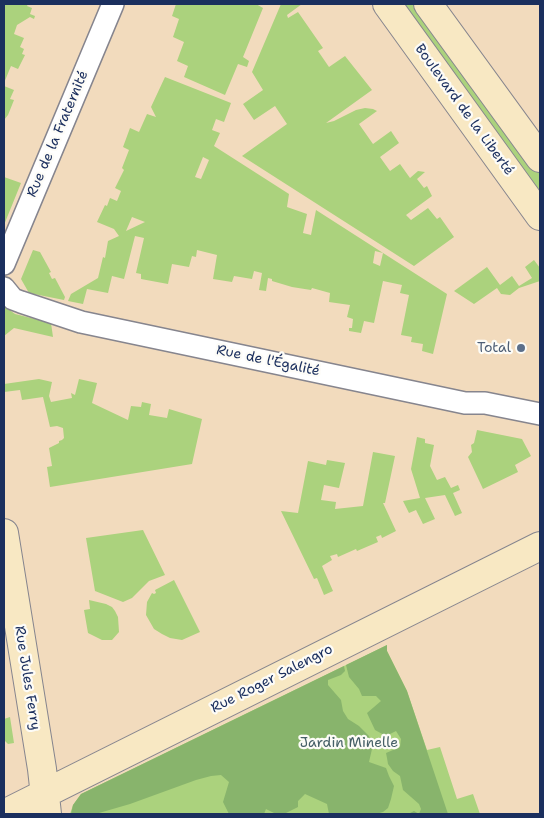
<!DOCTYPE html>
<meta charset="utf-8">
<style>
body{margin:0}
#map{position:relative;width:544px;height:818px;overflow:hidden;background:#f2dbbd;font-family:"Shantell Sans",sans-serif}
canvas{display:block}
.frame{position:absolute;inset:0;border:5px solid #1b2f5e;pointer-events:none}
</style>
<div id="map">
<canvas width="544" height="818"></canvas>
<div class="frame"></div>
</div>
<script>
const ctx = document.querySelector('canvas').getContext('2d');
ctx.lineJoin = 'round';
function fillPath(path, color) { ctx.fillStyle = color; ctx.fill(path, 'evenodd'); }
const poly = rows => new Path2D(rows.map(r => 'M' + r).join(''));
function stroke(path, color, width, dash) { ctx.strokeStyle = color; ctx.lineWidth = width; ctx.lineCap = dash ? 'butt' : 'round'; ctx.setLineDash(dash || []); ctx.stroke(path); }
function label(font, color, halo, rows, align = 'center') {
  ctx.font = font + ' "Shantell Sans",sans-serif'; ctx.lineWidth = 4.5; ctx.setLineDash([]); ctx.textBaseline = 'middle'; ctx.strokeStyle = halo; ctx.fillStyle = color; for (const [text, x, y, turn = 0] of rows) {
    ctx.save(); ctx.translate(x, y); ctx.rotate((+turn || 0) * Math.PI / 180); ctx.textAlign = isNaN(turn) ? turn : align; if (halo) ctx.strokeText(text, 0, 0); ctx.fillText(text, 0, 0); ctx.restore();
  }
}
const green = poly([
 [4,4,28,4,27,6,32,8,30,14,35,16,34,19,30,17,17,25,14,34,24,38,20,47,24,49,22,54,25,55,18,69,11,66,4,83],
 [176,4,256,4,263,8,243,57,249,61,247,67,238,64,225,95,184,77,188,66,177,61,184,42,173,37,179,19,172,16],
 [281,4,302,4,287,15,288,18,298,12,323,48,318,51,329,67,345,56,372,90,326,123,334,121,356,110,365,108,373,109,377,111,359,124,373,144,391,131,399,143,380,157,390,171,400,164,410,178,418,171,425,172,417,179,424,188,427,186,432,196,406,215,411,220,428,208,437,219,440,217,454,237,414,266,242,156,287,124,275,106,254,120,243,104,263,90,252,72],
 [398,4,417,4,540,174,540,198],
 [165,77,231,103,224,122,216,119,212,130,220,133,214,146,289,194,287,207,307,214,303,233,311,235,316,210,447,294,433,354,422,351,423,344,411,342,412,337,401,335,409,295,400,293,402,285,383,281,374,323,364,321,361,333,349,331,349,328,352,328,353,319,347,317,350,305,329,302,330,293,312,288,311,290,292,287,272,281,272,279,268,278,266,291,259,290,262,273,254,271,252,279,234,276,232,282,213,279,217,255,197,250,196,257,192,256,189,267,172,264,168,284,141,279,141,274,136,273,144,238,135,236,124,279,112,276,108,293,87,289,83,304,68,301,71,294,98,278,103,257,105,258,108,241,119,236,114,229,97,222,105,205,107,206,110,198,117,201,121,191,115,188,124,170,122,168,129,150,123,147,130,128,139,132,147,114,156,117,151,107],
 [203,157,209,160,201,179,195,177],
 [132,217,145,222,126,231],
 [375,251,383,253,380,266,373,263],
 [4,86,14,90,10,99,14,100,8,115,4,120],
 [4,177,21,183,4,225],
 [33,250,40,252,51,272,49,273,52,279,55,278,65,297,64,300,29,293,21,279],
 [534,260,540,268,540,281,519,288,510,295,501,294,497,288,474,304,454,291,487,267,500,285,512,276,519,286,532,278,525,267],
 [4,306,15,314,51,323,53,337,14,328,4,336],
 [39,379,52,382,49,396,51,402,72,398,71,393,75,395,79,379,97,383,92,403,128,420,131,406,141,407,142,402,151,404,149,415,167,418,169,409,202,419,192,464,50,487,47,467,52,466,49,448,59,443,59,441,62,440,64,438,63,428,57,426,50,427,43,397,22,400,20,390,4,392,4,384],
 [477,430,522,439,531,456,515,465,518,472,483,489,468,457,472,452,471,445,474,443],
 [417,437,425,439,425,443,434,445,430,466,437,480,445,477,451,488,458,485,460,490,453,493,462,513,455,516,445,495,425,498,435,519,423,524,416,510,409,513,403,501,420,498,411,469],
 [373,452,395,456,385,503,383,503,396,531,382,538,381,535,376,537,378,542,357,551,356,549,338,557,337,554,330,556,332,560,322,566,333,591,324,595,317,578,314,579,281,511,298,513,308,461,326,465,327,460,345,463,339,488,324,485,321,500,336,502,335,509,363,506],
 [143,530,165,575,149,581,132,598,123,602,95,591,86,538],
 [174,580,200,632,182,640,170,638,162,634,154,629,146,615,147,602,152,593,154,594,156,593,155,590],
 [89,600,106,604,112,607,115,611,118,617,119,632,112,640,102,640,88,633,84,610,90,609],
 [387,645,387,651,407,691,427,750,440,747,457,799,473,794,480,814,70,814,73,805,81,794],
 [10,717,14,743,8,744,4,740,4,719]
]);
const forest = poly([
 [387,645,387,651,407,691,448,814,408,814,414,811,419,814,421,809,419,804,403,790,400,776,393,771,388,764,387,758,386,753,400,747,401,739,396,731,386,736,375,730,367,713,381,701,376,696,362,696,359,689,349,677,346,665],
 [344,666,345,671,341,675,328,680,328,685,341,700,343,711,348,719,359,726,369,736,372,749,369,762,386,768,389,776,394,786,391,799,388,808,383,812,376,814,329,814,327,804,305,794,298,801,298,807,284,814,276,814,266,809,264,814,229,814,223,802,229,782,221,775,211,776,196,780,130,804,99,813,98,814,71,814,73,805,81,794]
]);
const street = poly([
 [4,264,113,4],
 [4,288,13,299,21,302,81,322,465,403,485,403,540,414]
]);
const secondary = poly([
 [387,4,540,216],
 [428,4,540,158],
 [4,533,42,769,47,814],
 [4,814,540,546]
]);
const markers = [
 [521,348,5,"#5c6f8a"]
];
const streetNames = [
 ["Boulevard de la Liberté",464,110,54],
 ["Rue de la Fraternité",58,134,-67],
 ["Rue de l'Égalité",268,361,12],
 ["Rue Jules Ferry",27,678,81],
 ["Rue Roger Salengro",272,679,-27]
];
const serviceNames = [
 ["Total",511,348]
];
const parkNames = [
 ["Jardin Minelle",349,743]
];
fillPath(green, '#abd27d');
fillPath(forest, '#88b46c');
stroke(street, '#86858e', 24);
stroke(secondary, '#86858e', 30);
stroke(street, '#fff', 21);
stroke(secondary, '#f8e8c3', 28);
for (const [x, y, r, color] of markers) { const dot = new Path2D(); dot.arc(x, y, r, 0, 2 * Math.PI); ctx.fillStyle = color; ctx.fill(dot); stroke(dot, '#fdfcf7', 2); }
label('14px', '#1b2f5e', '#fdfcf7', streetNames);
label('14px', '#4e5e75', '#fdfcf7', serviceNames, 'right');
label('14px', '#466067', '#fdfcf7', parkNames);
</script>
